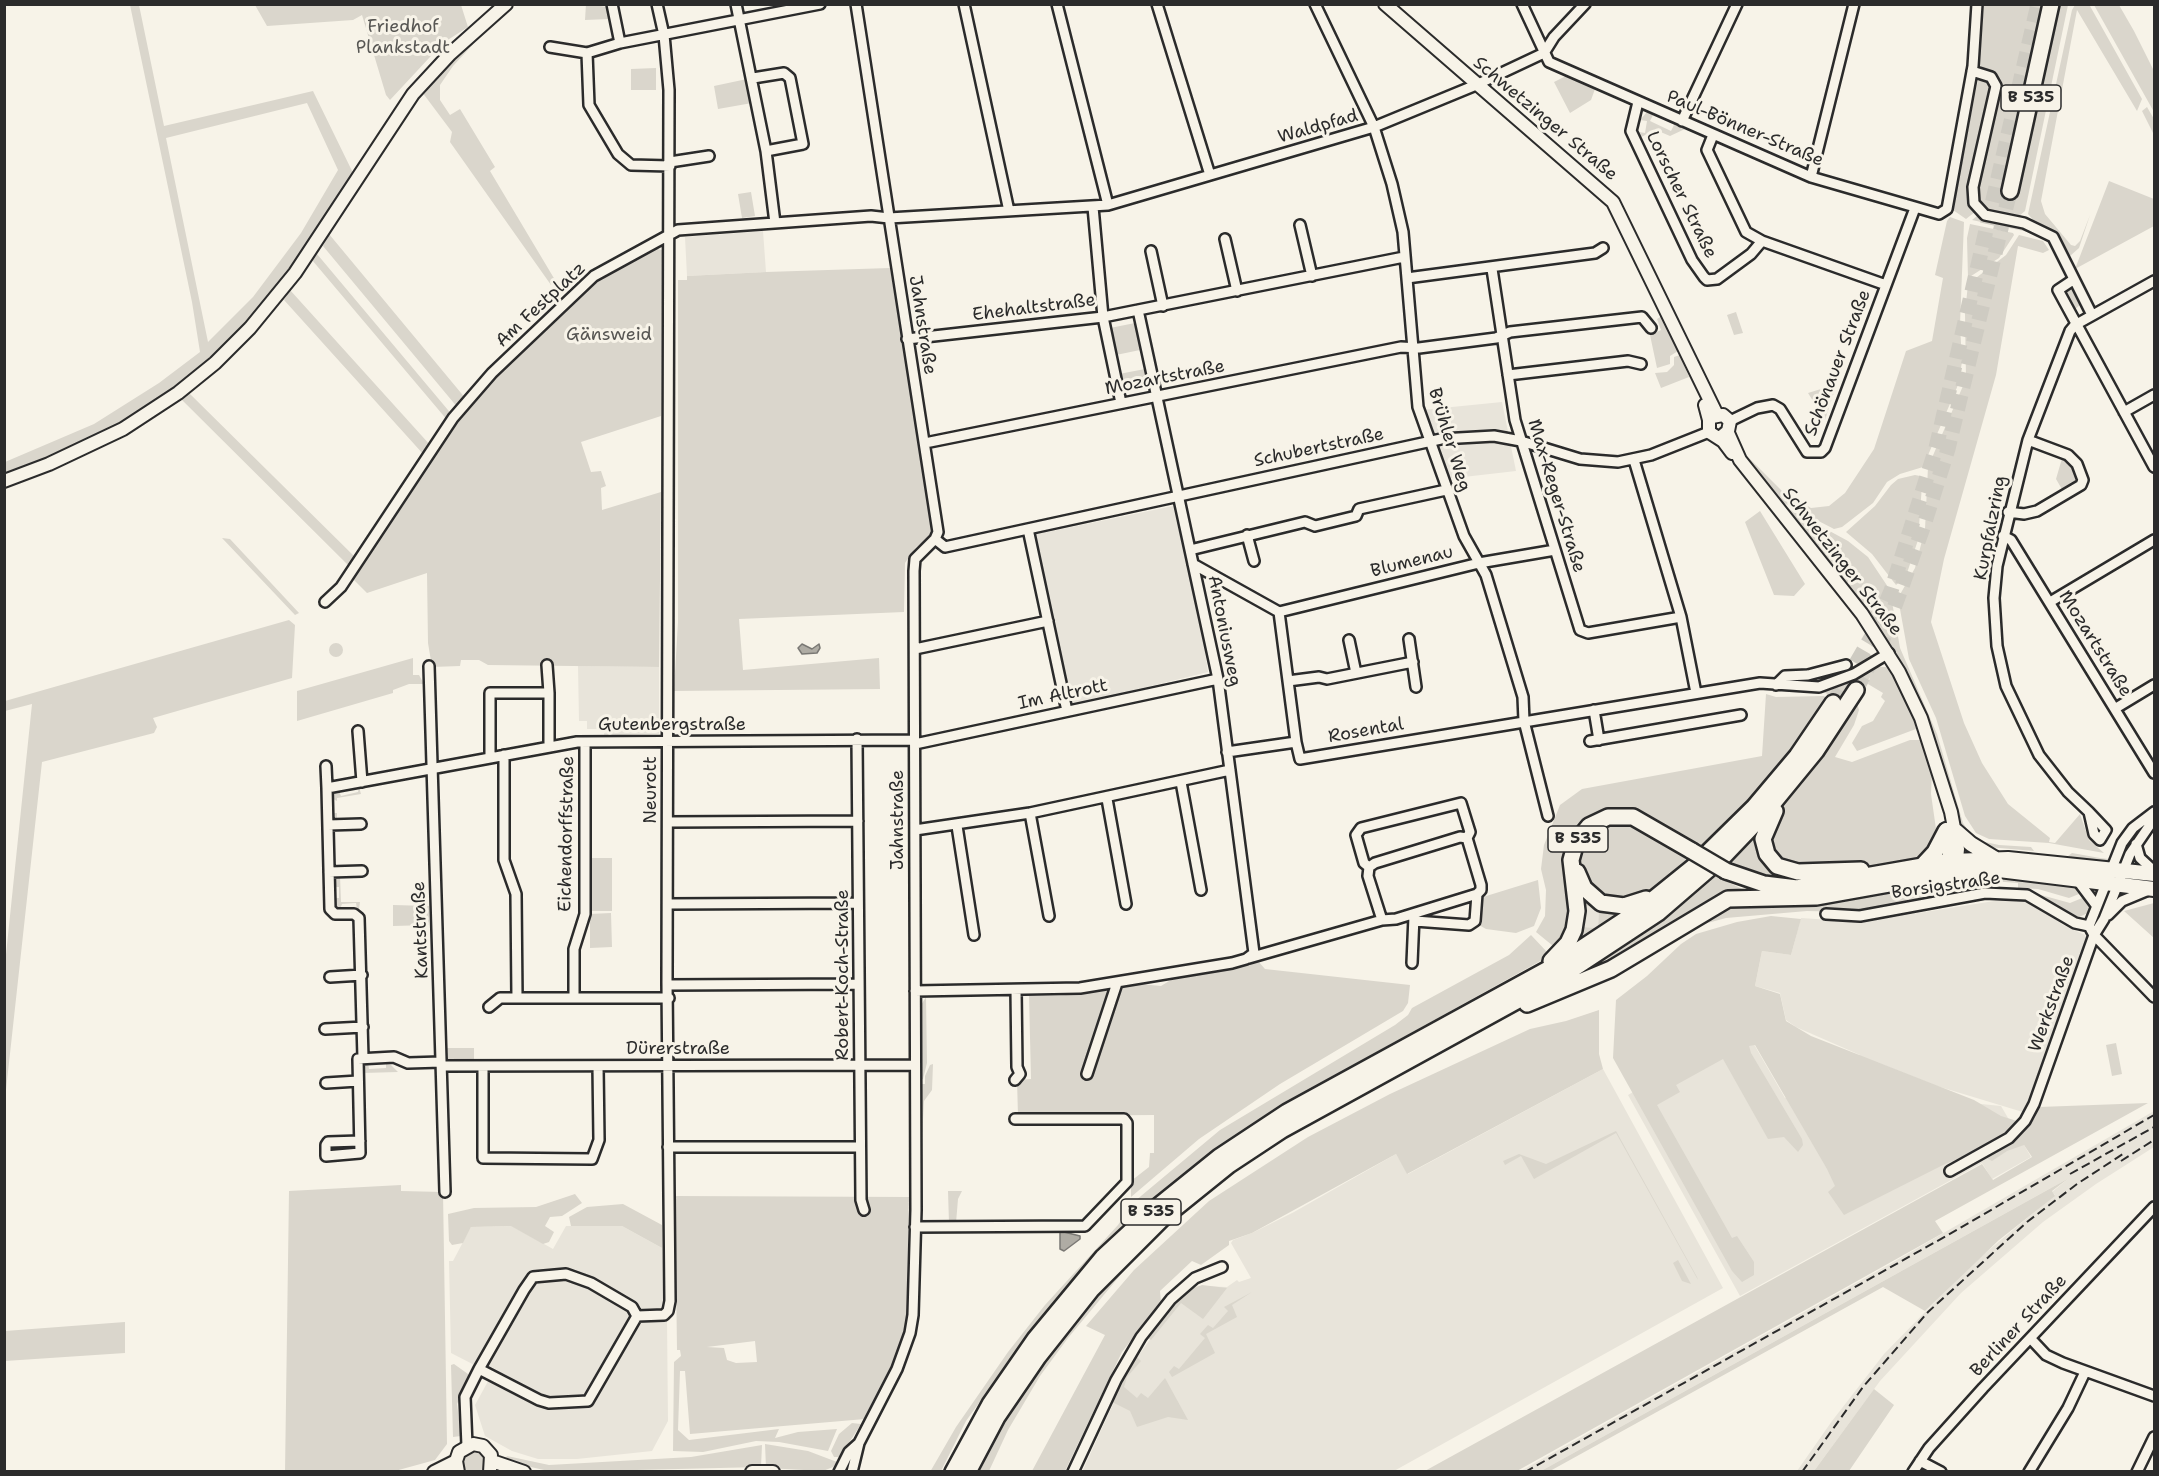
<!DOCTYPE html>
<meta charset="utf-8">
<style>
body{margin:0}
#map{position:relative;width:2159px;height:1476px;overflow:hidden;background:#f7f3e8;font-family:"Shantell Sans",sans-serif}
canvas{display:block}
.frame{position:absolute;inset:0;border:6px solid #2b2b2b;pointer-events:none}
</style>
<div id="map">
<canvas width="2159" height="1476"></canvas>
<div class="frame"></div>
</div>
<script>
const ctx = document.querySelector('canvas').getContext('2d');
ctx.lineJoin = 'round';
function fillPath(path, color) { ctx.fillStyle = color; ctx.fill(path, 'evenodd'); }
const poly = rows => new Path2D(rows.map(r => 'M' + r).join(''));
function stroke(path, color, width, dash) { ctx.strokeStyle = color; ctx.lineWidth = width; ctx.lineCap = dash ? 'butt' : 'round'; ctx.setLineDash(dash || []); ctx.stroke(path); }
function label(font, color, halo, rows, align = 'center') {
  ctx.font = font + ' "Shantell Sans",sans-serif'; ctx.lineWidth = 6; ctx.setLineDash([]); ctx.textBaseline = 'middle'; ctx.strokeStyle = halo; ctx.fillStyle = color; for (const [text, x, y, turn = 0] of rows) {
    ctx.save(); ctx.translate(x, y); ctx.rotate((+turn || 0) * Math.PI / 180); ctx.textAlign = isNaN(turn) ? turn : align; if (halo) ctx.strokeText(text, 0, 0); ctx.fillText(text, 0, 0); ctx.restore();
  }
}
const built = poly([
 [763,231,766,272,687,276,685,237],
 [1502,402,1516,471,1446,479,1422,410],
 [1173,506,1202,630,1208,672,1070,706,1033,535],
 [578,666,659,667,659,734,604,735,604,729,587,729,587,721,579,721],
 [2007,899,2033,903,2063,925,2085,935,2087,939,2026,1113,1937,1086,1876,1062,1971,1103,2001,1106,2031,1157,1992,1179,1982,1163,1740,1296,1628,1095,1744,1027,1785,1098,1860,1055,1796,1027,1786,1020,1780,993,1755,986,1762,951,1791,955,1801,918,1861,922],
 [1584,906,1599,907,1598,928,1583,927],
 [1603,1069,1723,1288,1394,1471,1082,1472,1129,1369,1173,1307,1187,1291,1198,1286,1227,1287,1237,1280,1239,1282,1251,1278,1231,1243,1233,1240,1252,1233,1294,1212,1396,1154,1408,1174],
 [2154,1111,2154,1147,2096,1184,2043,1222,1961,1293,1880,1381,1814,1471,1797,1471,1832,1421,1884,1354,1972,1264,2055,1195,2052,1192,2069,1178,1541,1471,1519,1472,1890,1264],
 [512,1226,553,1249,566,1226,622,1226,662,1248,667,1320,668,1421,652,1451,577,1459,538,1459,512,1451,485,1436,475,1405,492,1374,451,1353,449,1261,453,1261,471,1227]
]);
const green = poly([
 [586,4,607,7,609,19,585,20],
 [130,5,139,5,164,126,313,91,354,175,282,281,255,315,211,359,175,388,130,417,78,444,5,476,5,462,94,424,159,383,200,352,192,302],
 [307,103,338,170,301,233,253,297,208,342,166,138],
 [255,5,461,5,468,27,443,43,390,100,386,95,362,15,353,20,267,26],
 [1984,5,2043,5,2002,190,2016,194,2055,5,2068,5,2025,211,2018,217,1985,211,1979,205,1976,194,1999,83,1996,77,1982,68,1979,63],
 [2075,5,2090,6,2142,99,2137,111,2077,10,2041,201,2045,214,2071,245,2075,246,2080,241,2090,215,2079,248,2070,256,2056,233,2034,221,2028,214,2072,10],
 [2094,5,2119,5,2134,31,2154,71,2154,112],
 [490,26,453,66,440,85,440,100,450,115,460,109,495,167,490,171,558,285,551,285,450,142,452,132,422,92,462,51],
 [656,68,656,90,631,90,631,69],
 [1566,76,1595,89,1591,100,1570,113,1554,82],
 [1985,78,1992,83,1992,94,1969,191,1970,202,1975,212,1966,219,1953,210,1976,89,1978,81],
 [747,79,752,103,718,109,714,86],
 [2147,107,2154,119,2154,135,2142,111],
 [1647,112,1653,115,1650,121,1671,131,1674,125,1685,129,1670,136,1656,130,1641,137,1639,132,1645,133,1647,121,1640,120],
 [2109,181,2154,199,2154,226,2075,269],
 [751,192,755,216,742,218,738,194],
 [1977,216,1995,223,2039,232,2046,237,2053,246,2033,233,1972,220],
 [1950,217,1964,222,1960,324,1962,362,1958,385,1923,467,1900,474,1887,482,1873,503,1842,527,1834,529,1778,500,1760,478,1749,458,1783,492,1811,508,1829,506,1845,493,1874,449,1906,351,1932,341,1943,278,1935,275,1947,221],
 [1970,224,2013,233,2014,235,1999,258,1968,278,1967,238],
 [329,234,466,399,458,408,323,246],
 [2019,235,2043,241,2049,250,2043,253,2018,246,1996,375,1944,559,1931,622,1964,723,1982,763,2008,804,2050,838,2049,842,2055,843,2080,814,2089,840,2104,853,2049,843,1989,839,1976,833,1965,816,1936,718,1909,659,1898,598,1915,568,1925,529,1928,467,1966,379,1965,313,1968,284,2006,255],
 [653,248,662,250,661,416,581,442,591,472,601,471,606,486,601,488,602,510,661,492,659,667,488,665,479,660,461,660,460,666,432,667,428,643,427,573,367,593,353,579,440,442,479,393,594,276],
 [317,254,453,416,448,421,312,260],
 [890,268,933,531,929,538,916,547,905,563,904,612,739,619,743,670,879,658,880,689,674,691,678,622,678,280,687,280,687,276,766,272],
 [2071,286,2081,304,2073,311,2061,289],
 [290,290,431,446,424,455,284,300],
 [1736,312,1743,333,1734,335,1727,315],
 [1662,316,1678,351,1670,356,1670,364,1657,368,1650,335,1661,330,1657,319],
 [1135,323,1140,350,1116,355,1110,328],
 [1680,355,1689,377,1661,388,1655,373,1667,372,1674,365,1674,357],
 [1145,369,1148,384,1122,389,1119,374],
 [1837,384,1837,383,1825,420,1808,393],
 [189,393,357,559,351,568,181,399],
 [2063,455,2079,476,2078,482,2063,491,2056,479],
 [1915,475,1920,476,1922,485,1918,540,1906,576,1896,585,1872,554,1846,532,1875,506,1891,485,1898,479],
 [1787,508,1848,541,1868,557,1890,590,1900,648,1937,734,1963,823,1972,836,1970,839,1959,825,1904,672,1866,612,1784,509],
 [1760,511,1805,584,1794,596,1774,595,1745,522],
 [222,538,230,539,299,613,295,615],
 [289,620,295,625,292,678,153,718,157,727,154,733,42,762,5,1099,5,964,32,704,5,711,5,701],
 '329 650a7 7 0 1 1 14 0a7 7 0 1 1-14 0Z',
 [413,658,413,675,419,675,424,684,409,684,393,690,393,693,297,721,297,691],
 [1877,667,1886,667,1893,673,1911,709,1916,729,1857,751,1852,743,1862,726,1873,721,1885,701,1881,697,1883,693,1868,684,1870,677,1863,689,1852,683,1840,703,1824,692,1854,681],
 [1766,694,1776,697,1824,696,1827,699,1795,746,1746,805,1699,850,1635,814,1578,832,1573,912,1558,950,1536,932,1545,916,1546,890,1541,869,1544,845,1560,805,1582,789,1762,756],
 [1857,703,1859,710,1854,725,1835,757,1852,762,1910,740,1922,740,1932,772,1931,794,1936,829,1934,843,1921,860,1888,865,1801,870,1788,868,1768,847,1780,809,1830,747,1853,704],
 [359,787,361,794,337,798,337,822,331,813,337,813,337,801,331,798,337,791,339,791,341,796,358,792],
 [1611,824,1635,825,1677,849,1676,851,1689,859,1649,892,1632,901,1596,895,1580,867,1580,857,1589,838,1596,831],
 [1760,829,1774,867,1859,874,1783,884,1725,864],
 [1976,840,1999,845,2031,847,2034,851,1988,847],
 [2072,853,2100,858,2109,859,2103,863,2087,862,2068,856],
 [589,858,612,858,612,911,589,911],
 [1965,874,2021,878,2075,888,2084,892,2069,898,2038,889,2018,888,2018,883,1992,881,1950,885,1951,895,1948,895,1945,877],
 [1714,875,1746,891,1649,943,1557,987,1637,936],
 [338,876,340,876,341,902,360,902,359,909,357,909,356,903,342,904,340,909,334,903,334,898,339,898,339,887,333,887,333,881],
 [1941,878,1943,896,1848,912,1807,911,1726,918,1700,925,1677,939,1673,934,1716,907],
 [1538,880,1541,908,1534,926,1516,933,1486,929,1479,925,1483,897],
 [1578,890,1627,910,1571,947],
 [1584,906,1599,907,1598,928,1583,927],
 [2041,895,2070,903,2087,896,2091,904,2088,913,2077,918],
 [2154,903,2154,938,2124,911],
 [393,905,429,906,429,925,393,926],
 [611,913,612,947,590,948,590,914],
 [1771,916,1801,919,1791,955,1762,951,1755,986,1780,994,1786,1021,1811,1036,1974,1100,2001,1116,2020,1122,2011,1133,1980,1150,1945,1164,1844,1215,1828,1192,1835,1186,1827,1169,1755,1045,1749,1046,1751,1053,1802,1139,1803,1145,1798,1152,1784,1137,1768,1139,1723,1059,1676,1085,1680,1092,1657,1105,1732,1238,1737,1236,1754,1262,1754,1275,1742,1282,1732,1271,1613,1058,1616,1000,1647,976,1681,944,1696,934,1737,922],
 [1531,935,1547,952,1544,959,1321,1083,1270,1114,1202,1159,1136,1214,1134,1213,1127,1225,1061,1294,1022,1343,966,1421,941,1471,930,1472,956,1427,1008,1352,1045,1305,1118,1225,1135,1201,1220,1130,1395,1025,1408,1015,1412,1008,1509,955],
 [1258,961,1265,969,1410,985,1408,1003,1403,1011,1280,1084,1199,1139,1131,1197,1131,1181,1149,1167,1150,1153,1154,1153,1154,1115,1018,1116,1017,1080,1031,1079,1029,996,1059,996,1140,984,1161,986,1174,978],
 [926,997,927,1063,923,1079,920,1079,921,1005],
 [1599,1010,1599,1054,1603,1069,1407,1174,1396,1154,1252,1233,1229,1241,1229,1245,1201,1265,1192,1261,1160,1291,1161,1302,1122,1352,1065,1471,1032,1471,1105,1335,1086,1326,1134,1270,1209,1201,1308,1137,1390,1094,1530,1029,1566,1021],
 [2116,1043,2122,1074,2112,1076,2106,1045],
 [443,1048,474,1048,474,1061,450,1062,445,1059],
 [365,1063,368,1063,369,1069,386,1068,386,1063,389,1063,398,1072,362,1073],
 [933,1064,932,1090,924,1101,922,1138,919,1138,920,1084,925,1084,925,1076,930,1065],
 [2148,1103,1935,1221,1943,1233,1517,1471,1423,1472,1982,1164,1993,1180,2032,1157,2024,1145,2007,1151,1992,1161,1983,1156,2014,1138,2035,1118,2039,1107],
 [1616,1131,1697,1277,1698,1280,1616,1133,1534,1179,1521,1156,1505,1165,1503,1161,1519,1154,1546,1164],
 [2069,1178,2052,1191,2055,1196,1999,1240,1925,1311,1883,1287,1550,1471,1541,1471],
 [401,1185,401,1191,443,1192,447,1444,435,1460,395,1471,285,1472,289,1191],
 [948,1191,962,1191,958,1199,956,1223,949,1223],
 [575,1194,582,1203,562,1216,550,1217,545,1226,554,1232,549,1242,543,1244,511,1226,471,1227,463,1243,452,1245,449,1241,448,1214,474,1208,536,1207],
 [675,1196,909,1197,906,1338,865,1419,690,1434,685,1371,680,1371,678,1430,689,1440,779,1429,775,1438,798,1432,837,1429,828,1451,779,1442,756,1441,703,1452,673,1451,674,1362,681,1356,680,1350,677,1350],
 [755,1341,757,1362,736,1363,727,1360,724,1348,707,1347],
 [623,1204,662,1225,662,1248,622,1226,571,1226,569,1217,587,1207],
 [1131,1255,1133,1260,1068,1338,1040,1376,1008,1430,989,1471,978,1472,1007,1414,1053,1342],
 [1678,1260,1691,1284,1682,1281,1673,1263],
 [1202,1285,1227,1288,1203,1319,1181,1303,1151,1340,1148,1338,1187,1291],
 [1252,1292,1232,1305,1237,1317,1206,1334,1215,1353,1172,1377,1169,1372,1174,1366,1179,1369,1205,1338,1200,1334,1208,1325,1213,1328,1228,1311,1224,1307],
 [125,1322,125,1353,5,1361,5,1331],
 [1140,1351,1137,1357,1141,1361,1127,1377,1124,1387,1137,1398,1141,1393,1148,1398,1165,1378,1188,1420,1168,1417,1137,1427,1130,1411,1112,1402],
 [454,1364,468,1374,469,1378,457,1404,461,1436,453,1437,451,1365],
 [1874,1389,1894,1405,1849,1471,1814,1471],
 [852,1423,861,1424,840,1457,834,1457,831,1451,839,1434],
 [765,1444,808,1451,837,1462,833,1467,823,1471,766,1468],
 [762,1445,761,1467,553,1472,504,1461,507,1456,549,1465,691,1457],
 '463 1462a11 11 0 1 1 22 0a11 11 0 1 1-22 0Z'
]);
const water = poly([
 [802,644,812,649,819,644,820,648,817,653,802,654,798,648,802,644],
 [1060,1231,1080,1236,1080,1239,1064,1251,1060,1249,1060,1231]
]);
const trunkTunnel = poly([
 [1856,690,1883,639,1924,525,1948,449,2010,191],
 [1833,703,1872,636,1891,591,1936,448,2038,4]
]);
const minor = poly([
 [612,4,620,43],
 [736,4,766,151,775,223],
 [964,4,1009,211],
 [1057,4,1108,205],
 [1157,4,1210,175],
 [1315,4,1374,127,1392,184,1403,232,1418,407,1464,536,1486,575,1523,697,1524,721,1548,816],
 [1522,4,1549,62,1811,177,1939,214,1947,209,1973,66,1977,4],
 [550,47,587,53],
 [1544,53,1554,37,1585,4],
 [1972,71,1991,77,1996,86,1973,187,1974,203,1985,215,2024,223,2053,237,2092,315],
 [753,78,784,73,790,78,803,144,766,151],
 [1638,102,1631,131,1692,260,1704,277,1707,280,1717,279,1751,254,1762,241],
 [1682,121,1737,4],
 [1713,135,1707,150,1746,232,1762,241,1886,285],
 [670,162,709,156],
 [670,166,631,165,618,154,589,105,587,53,620,43,820,4],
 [1811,177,1854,4],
 [1093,207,1103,317,1121,403],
 [1300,225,1312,276],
 [1225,239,1237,291],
 [1151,251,1163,306],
 [1492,269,1515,420,1580,630,1588,633,1681,617],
 [1407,278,1595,253,1603,248],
 [2073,280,2058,290,2154,467],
 [907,339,1103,317,1404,257],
 [1508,375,1628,361,1641,364],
 [2124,412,2154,395],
 [1730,421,1757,408,1773,405,1780,409,1807,452,1821,452,1825,448,1915,208],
 [925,443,1401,347,1419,348,1496,338,1510,332,1642,317,1651,328],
 [1634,460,1681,617,1696,693],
 [2008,512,2024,514,2037,511,2081,485,2083,480,2077,464,2068,455,2028,440],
 [1028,529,1067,711],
 [1247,535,1254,561],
 [2003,536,2011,540,2154,773],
 [935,539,945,547,1441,439,1494,436,1521,441,1580,459,1618,462,1651,455,1709,432],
 [1190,550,1305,522,1315,526,1356,516,1359,509,1446,490],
 [1193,564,1279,612],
 [325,602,341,587,453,418,492,373,594,276,678,230,871,216,889,218,1108,205,1374,127,1476,85,1544,53],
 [2050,602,2154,540],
 [1279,612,1479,563,1555,550],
 [1279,612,1296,742],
 [1409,639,1416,687],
 [1349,640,1356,673],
 [915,649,1048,621],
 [547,665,549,693],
 [429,666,445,1192],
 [1288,681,1319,677,1327,679,1413,662],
 [1776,685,1785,676,1808,675,1846,665],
 [2116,708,2154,685],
 [1594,710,1599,740],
 [358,731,362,782],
 [857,739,861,1200,864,1210],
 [1590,741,1741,715],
 [915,744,1218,679],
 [1227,752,1296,742,1300,759,1760,683,1819,687,1854,674,1889,653],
 [504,755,504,860,516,894,517,998],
 [490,758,490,693,549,693,549,747],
 [326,766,327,788],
 [1181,782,1201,890],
 [1107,799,1126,904],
 [2089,812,2106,830,2100,840,2094,834,2089,812,2068,792,2039,755,2006,686,1997,646,1994,598,1997,566,2028,440,2070,331,2075,325,2154,281],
 [1030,813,1049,916],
 [668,822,858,821],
 [328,825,361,824],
 [957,826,974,935],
 [915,830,1030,813,1230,770],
 [2136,844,2140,858,2154,871],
 [1369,867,1375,863,1460,837,1467,838],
 [329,872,362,871],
 [2078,881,2096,905],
 [668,904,858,903],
 [1826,914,1860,916,1985,893,2027,895,2075,923,2089,926,2094,935,2154,997],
 [2108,915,2122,901,2146,891],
 [1382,920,1368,876,1369,867,1364,863,1356,835,1361,828,1461,803,1470,832,1467,838,1481,885,1481,890,1477,894,1475,921,1469,925,1415,921],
 [2089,926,2122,843,2133,828,2154,812],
 [1249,958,1382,920,1396,919,1477,894],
 [1412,963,1414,916],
 [330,977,362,975],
 [667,985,859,984],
 [915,991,1080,988,1232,963,1246,959,1254,953,1218,679,1138,310],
 [574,998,574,949,585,914,585,742],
 [489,1007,500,998,669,998],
 [325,1029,363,1027],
 [363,1058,359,918,354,914,335,914,330,909,327,788,577,742,915,740],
 [441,1066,915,1065],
 [483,1066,483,1158,592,1159,599,1140,598,1066],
 [1087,1074,1117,983],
 [1015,1080,1020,1074,1017,1067,1016,990],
 [326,1083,358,1081],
 [360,1141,328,1142,326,1145,326,1156,360,1153,358,1059,394,1057,408,1063,441,1062],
 [668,1147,860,1147],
 [1950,1171,2009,1138,2025,1121,2034,1104,2094,935,2104,919,2130,854,2154,819],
 [915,1227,1085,1226,1127,1182,1127,1123,1124,1119,1015,1119],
 [637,1316,664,1315,668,1311,670,1301,667,983,669,90,664,35,657,4],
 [2031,1339,2046,1355,2063,1363,2154,1396],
 [467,1446,465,1397,479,1369,524,1290,533,1277,566,1274,591,1283,632,1307,637,1316,588,1401,549,1403,539,1400,479,1369],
 [1920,1461,1941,1472],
 [839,1472,849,1452,859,1443,897,1369,910,1333,913,1315,916,1210,914,571,915,559,935,539,938,532,856,4],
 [852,1472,859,1443],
 [1073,1472,1116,1380,1141,1337,1171,1299,1195,1278,1222,1267],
 [1913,1472,1929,1448,1983,1388,2154,1207],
 [2029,1472,2068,1408,2085,1372],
 [2137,1472,2154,1437]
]);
const tertiary = poly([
 [1385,4,1613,202,1717,415],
 [1705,405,1709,420,1709,432,1723,441,1732,453],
 [1712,417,1723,415,1730,421,1728,431,1722,436],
 [1728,433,1740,460,1862,614,1899,672,1921,718,1951,812,1958,849,1956,870],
 [4,481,49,464,123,429,178,393,215,363,250,328,295,273,413,94,450,54,506,4],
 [1946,829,1949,856,1954,868],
 [492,1461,524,1472],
 [434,1472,456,1461],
 [458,1472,456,1461,459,1452,473,1444,483,1446,491,1455,490,1472],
 [752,1472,773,1472]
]);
const secondary = poly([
 [1956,831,1971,844,1994,858],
 [1951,861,2008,859,2154,874],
 [1956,872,1999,870,2154,889]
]);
const trunk = poly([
 [2010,191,2051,4],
 [1775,811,1763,839,1767,854,1777,866,1798,872,1861,870],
 [1923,865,1935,852,1946,831],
 [1726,871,1764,884,1797,888,1951,861],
 [1577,872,1584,888,1601,903,1624,906,1646,899],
 [1551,961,1568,943,1574,930,1577,911,1571,860,1576,842,1589,826,1608,817,1633,817,1692,851],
 [1527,1004,1611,969,1728,899,1816,897,1956,872],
 [953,1472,990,1404,1035,1339,1103,1257,1157,1207,1219,1157,1287,1112,1559,963,1641,909,1693,867,1754,807,1797,756,1833,703],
 [968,1472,997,1417,1038,1357,1091,1290,1162,1219,1229,1165,1282,1130,1564,975,1658,913,1724,856,1766,812,1816,751,1856,690]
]);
const rail = poly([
 [2121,1161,2154,1140],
 [2070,1174,2154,1127],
 [1525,1472,1948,1235,2154,1115],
 [1802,1472,1863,1387,1928,1312,2027,1222,2077,1184,2126,1152]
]);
const trunkBridge = poly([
 [1692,851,1726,871]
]);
const shields = [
 [2031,98,60],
 [1578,839,60],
 [1151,1212,60]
];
const shieldNames = [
 ["B 535",2031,98],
 ["B 535",1578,839],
 ["B 535",1151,1212]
];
const parkNames = [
 ["Friedhof",403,27],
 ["Plankstadt",403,48],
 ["Gänsweid",609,335]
];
const streetNames = [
 ["Schwetzinger Straße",1545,119,40],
 ["Waldpfad",1318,127,-16],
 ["Paul-Bönner-Straße",1745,129,23],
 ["Lorscher Straße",1681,195,64],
 ["Am Festplatz",541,305,-43],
 ["Ehehaltstraße",1034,308,-7],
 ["Jahnstraße",922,325,81],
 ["Schönauer Straße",1838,363,-69],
 ["Mozartstraße",1165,378,-11],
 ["Brühler Weg",1449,440,73],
 ["Schubertstraße",1319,448,-12],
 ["Max-Reger-Straße",1556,496,73],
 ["Kurpfalzring",1991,528,-79],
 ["Blumenau",1412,562,-14],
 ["Schwetzinger Straße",1842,562,52],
 ["Antoniusweg",1224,631,79],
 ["Mozartstraße",2095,644,58],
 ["Im Altrott",1063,695,-12],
 ["Gutenbergstraße",672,725],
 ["Rosental",1366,731,-10],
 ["Neurott",651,790,-90],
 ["Jahnstraße",898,820,-90],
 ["Eichendorffstraße",567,834,-89],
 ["Borsigstraße",1946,886,-8],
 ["Kantstraße",421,930,-92],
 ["Robert-Koch-Straße",843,975,-90],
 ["Werkstraße",2052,1004,-70],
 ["Dürerstraße",678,1049],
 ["Berliner Straße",2019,1326,-47]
];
fillPath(built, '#e8e4da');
fillPath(green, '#dad6cc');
fillPath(water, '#afaca4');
stroke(water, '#7a7874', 1.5);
stroke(trunkTunnel, '#cecbc2', 15, [15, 8]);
stroke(minor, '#2b2b2b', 14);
stroke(tertiary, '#2b2b2b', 16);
stroke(secondary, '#2b2b2b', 18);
stroke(trunk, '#2b2b2b', 20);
stroke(minor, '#f7f3e8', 9);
stroke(tertiary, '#f7f3e8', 12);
stroke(secondary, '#f7f3e8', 14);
stroke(trunk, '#f7f3e8', 15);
stroke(rail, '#2b2b2b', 2, [9, 4.5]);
stroke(trunkBridge, '#2b2b2b', 20, []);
stroke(trunkBridge, '#f7f3e8', 15);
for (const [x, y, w] of shields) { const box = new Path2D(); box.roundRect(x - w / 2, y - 13, w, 26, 4.5); ctx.fillStyle = '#f7f3e8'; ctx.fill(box); stroke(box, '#2b2b2b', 1.5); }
label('bold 16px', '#2b2b2b', null, shieldNames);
label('18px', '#575653', '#f7f3e8', parkNames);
label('18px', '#2b2b2b', '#f7f3e8', streetNames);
</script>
